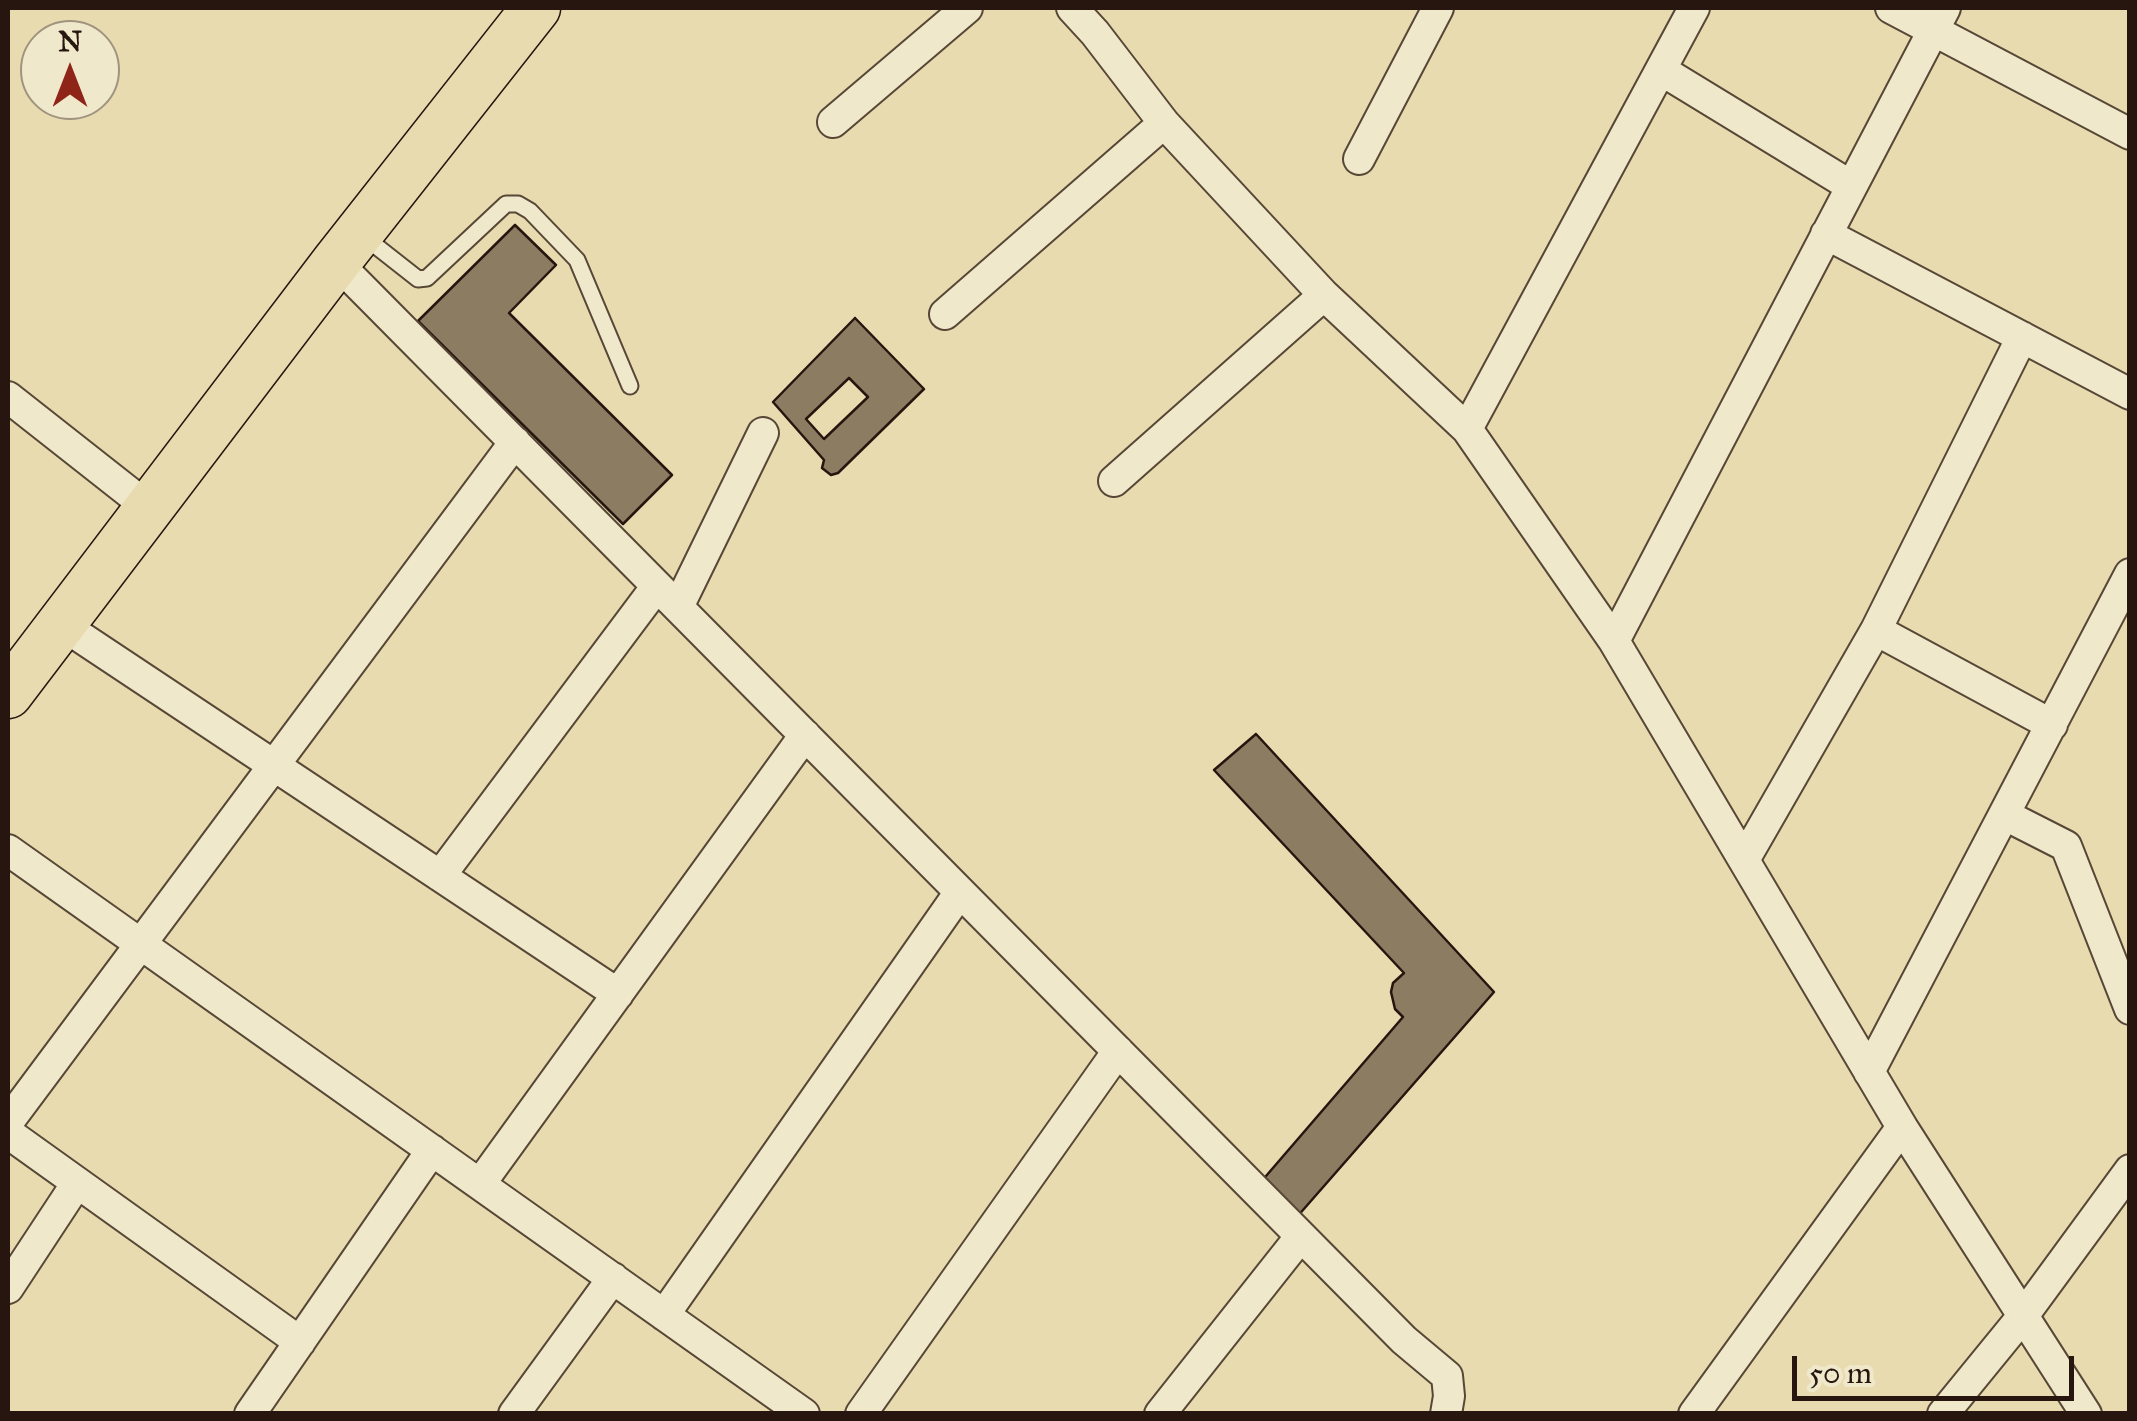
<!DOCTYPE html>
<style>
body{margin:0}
#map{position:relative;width:2137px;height:1421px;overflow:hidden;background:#e8dbaf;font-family:"IM FELL Great Primer",serif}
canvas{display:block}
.frame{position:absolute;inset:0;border:10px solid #27160f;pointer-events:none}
.north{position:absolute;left:20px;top:20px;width:100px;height:100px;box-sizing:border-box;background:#f0e8cb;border:2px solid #a09480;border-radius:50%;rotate:0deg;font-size:28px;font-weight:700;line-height:40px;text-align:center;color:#27160f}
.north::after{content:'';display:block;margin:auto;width:35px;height:45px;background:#8f2418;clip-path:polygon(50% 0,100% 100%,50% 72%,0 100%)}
.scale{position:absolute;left:1792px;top:1356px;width:282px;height:45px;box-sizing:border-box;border:5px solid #27160f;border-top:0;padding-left:12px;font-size:30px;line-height:35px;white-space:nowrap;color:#27160f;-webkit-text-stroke:8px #f0e8cb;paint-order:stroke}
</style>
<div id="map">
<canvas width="2137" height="1421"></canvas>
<div class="frame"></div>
<div class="north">N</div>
<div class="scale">50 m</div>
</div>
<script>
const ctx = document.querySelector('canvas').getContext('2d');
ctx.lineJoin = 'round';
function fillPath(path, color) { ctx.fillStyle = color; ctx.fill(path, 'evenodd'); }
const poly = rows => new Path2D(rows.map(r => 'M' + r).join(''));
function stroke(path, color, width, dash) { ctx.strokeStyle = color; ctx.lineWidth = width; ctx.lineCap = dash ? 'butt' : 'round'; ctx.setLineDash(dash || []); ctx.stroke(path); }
const building = poly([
 [515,225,556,265,509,313,672,475,623,524,418,321,515,225],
 [855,318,924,389,838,473,831,475,822,468,824,460,773,402,855,318],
 [849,378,868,397,824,439,806,419,849,378],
 [1256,734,1494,992,1296,1218,1260,1183,1403,1017,1395,1009,1391,992,1393,983,1404,973,1214,770,1256,734]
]);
const service = poly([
 [362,235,418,279,427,278,506,204,518,204,530,211,577,260,630,386]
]);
const minor = poly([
 [1072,8,1095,33,1164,123,1324,295,1467,429,1614,641,1902,1127,2086,1414],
 [1891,8,2130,134],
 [1661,70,1851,186],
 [833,122,967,8],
 [1359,159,1438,8],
 [1826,234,2130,394],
 [336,262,1404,1340,1447,1376,1449,1396,1446,1414],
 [945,314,1164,123],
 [8,397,149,508],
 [1467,429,1694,8],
 [1114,481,1324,295],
 [678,607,763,433],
 [61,624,618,994],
 [1876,630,2052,725],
 [1614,641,1945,8],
 [2005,815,2066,846,2130,1009],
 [8,850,804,1414],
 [1744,860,1876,630,2022,337],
 [440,876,657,586],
 [1869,1072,2130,574],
 [8,1122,515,442],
 [8,1133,300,1342],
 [480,1184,805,735],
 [8,1288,77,1183],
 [664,1315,960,892],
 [250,1414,432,1150],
 [514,1414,613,1278],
 [861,1414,1118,1051],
 [1160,1414,1301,1236],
 [1694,1414,1902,1127],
 [1943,1414,2023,1316,2130,1170]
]);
const primary = poly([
 [8,694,336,262,536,8]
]);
fillPath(building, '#8b7c62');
stroke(building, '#27160f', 2.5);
stroke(service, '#574737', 19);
stroke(minor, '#574737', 34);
stroke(primary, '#27160f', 51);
stroke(service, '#f0e8cb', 15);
stroke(minor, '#f0e8cb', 30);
stroke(primary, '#e8dbaf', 48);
</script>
